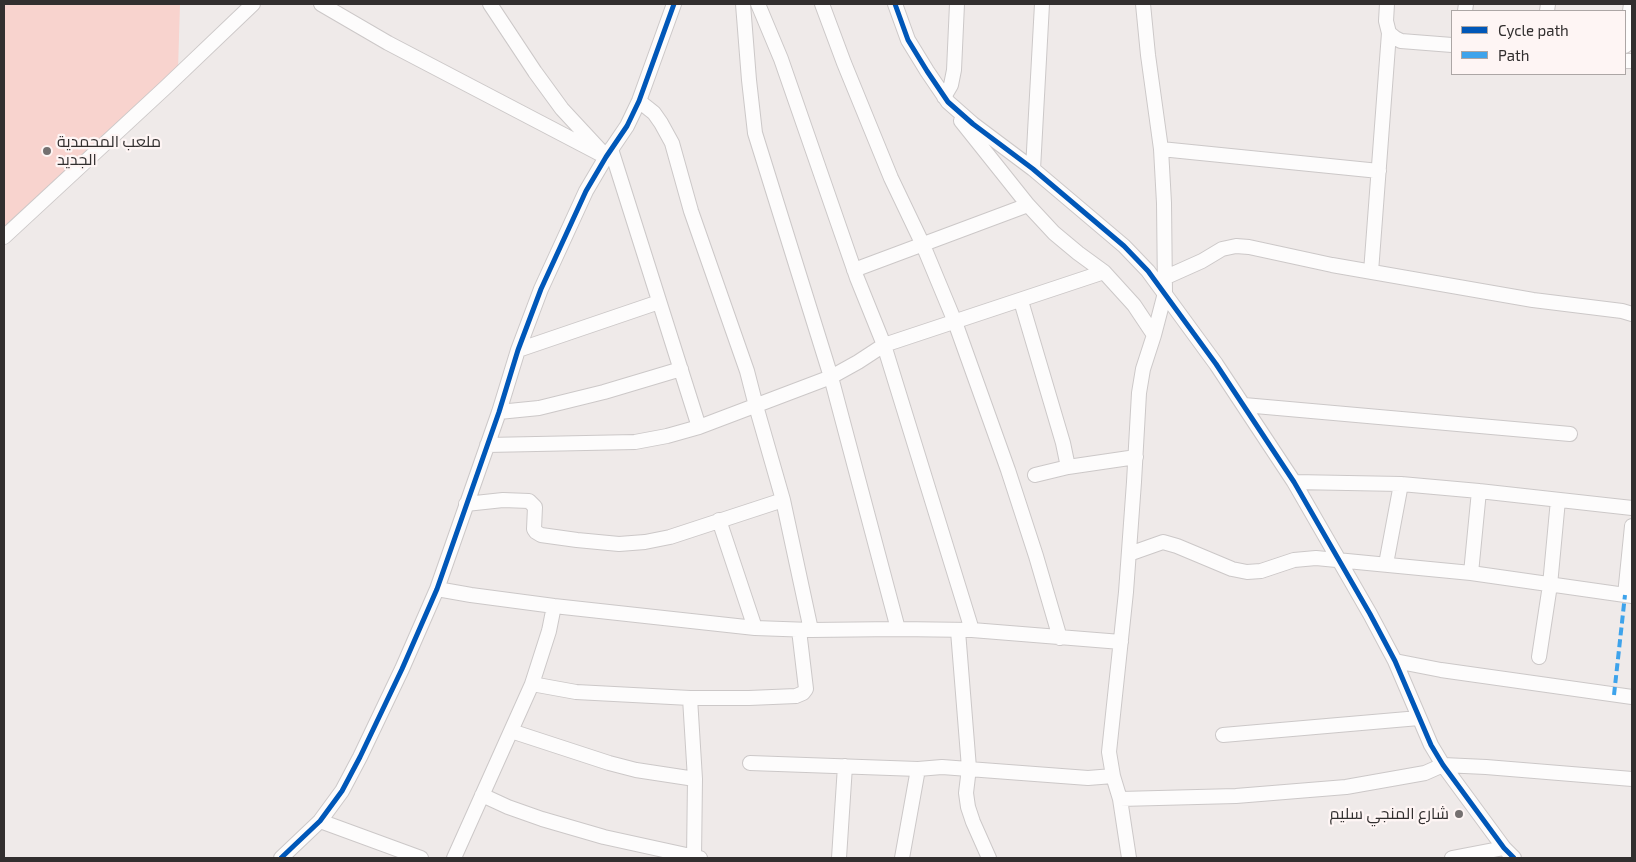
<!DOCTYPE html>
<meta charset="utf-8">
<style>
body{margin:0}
#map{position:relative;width:1636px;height:862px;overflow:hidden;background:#efeae9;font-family:"Exo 2",sans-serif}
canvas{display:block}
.frame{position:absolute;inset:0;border:5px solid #322f2f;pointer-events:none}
.legend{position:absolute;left:1451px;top:10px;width:175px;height:65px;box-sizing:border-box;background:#fef5f4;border:1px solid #aca6a5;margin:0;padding:6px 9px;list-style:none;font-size:15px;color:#322f2f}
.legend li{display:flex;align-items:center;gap:10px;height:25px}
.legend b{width:25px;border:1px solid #aca6a5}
</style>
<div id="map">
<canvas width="1636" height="862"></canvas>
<div class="frame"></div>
<ul class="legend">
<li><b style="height:6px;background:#0057b8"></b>Cycle path</li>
<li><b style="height:6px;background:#3ea3eb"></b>Path</li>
</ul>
</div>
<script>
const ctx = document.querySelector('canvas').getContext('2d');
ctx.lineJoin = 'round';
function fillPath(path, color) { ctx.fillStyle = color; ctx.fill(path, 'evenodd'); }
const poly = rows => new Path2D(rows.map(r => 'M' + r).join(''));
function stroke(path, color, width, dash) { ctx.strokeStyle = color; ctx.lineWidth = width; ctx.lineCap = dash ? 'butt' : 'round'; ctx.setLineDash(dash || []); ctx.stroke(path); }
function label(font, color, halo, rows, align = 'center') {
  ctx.font = font + ' "Exo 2",Cairo,sans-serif'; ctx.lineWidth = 4.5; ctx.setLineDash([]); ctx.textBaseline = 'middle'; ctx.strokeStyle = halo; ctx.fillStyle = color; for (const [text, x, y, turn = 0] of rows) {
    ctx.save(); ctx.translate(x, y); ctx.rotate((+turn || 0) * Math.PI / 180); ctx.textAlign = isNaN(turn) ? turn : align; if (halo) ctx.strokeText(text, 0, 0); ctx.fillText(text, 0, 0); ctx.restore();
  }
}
const green = poly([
 [4,4,180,4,178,70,4,233]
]);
const minor = poly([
 [321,4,388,43,606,157],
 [490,4,535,72,562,109,601,151],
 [743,4,749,80,755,133,831,377,898,629],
 [758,4,781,59,857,278,884,345,972,630],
 [822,4,844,63,891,178,923,245,955,322,1008,470,1036,556,1060,638],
 [895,4,908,40,927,71,948,102,973,124,1033,169,1124,246,1148,271,1216,364,1294,482,1370,614,1395,661,1431,745,1443,765,1504,848,1514,858],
 [1387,4,1386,21,1389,33,1395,38,1401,41,1452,45],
 [1465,11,1466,4],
 [1547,11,1548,4],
 [1625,46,1631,4],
 [1625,61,1632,61],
 [944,97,951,85,954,70,957,4],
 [639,101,654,113,661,123,672,143,691,211,747,371,756,406,783,500,811,630],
 [961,121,1028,205,1054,233,1078,253,1104,272,1134,305,1154,335,1165,293,1164,203,1161,149,1148,55,1143,4],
 [611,149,699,427],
 [1161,149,1379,171],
 [1033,169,1042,4],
 [4,237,166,87,253,4],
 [854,270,1028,205],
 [1371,272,1389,33],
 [1164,278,1202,261,1222,249,1236,246,1249,247,1332,265,1533,300,1622,311,1632,314],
 [1021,301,1063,443,1068,467,1136,457],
 [518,350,659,302],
 [1244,405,1570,434],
 [499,412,539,408,604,392,681,369],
 [487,445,635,442,667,436,699,427,831,377,858,362,884,345,1104,272],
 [1035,475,1068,467],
 [1294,482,1401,484,1479,491,1632,508],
 [466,504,503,500,529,501,535,507,534,529,536,532,541,535,577,540,619,544,645,542,670,537,783,500],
 [719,520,755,628],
 [1129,554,1163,542,1177,546,1232,569,1247,572,1261,571,1294,560,1316,558,1471,573,1632,596],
 [1386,564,1401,484],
 [1471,573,1479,491],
 [437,589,471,595,554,606,755,628,811,630,898,629,972,630,1121,642],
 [1625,595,1632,526],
 [958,631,969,768,966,793,968,807,973,822,989,858],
 [1539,657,1550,585,1558,500],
 [1395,661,1441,670,1632,697],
 [532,684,549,631,554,606],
 [690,698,695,779,694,858],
 [511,731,609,763,636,770,695,779],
 [1223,735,1419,718],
 [750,763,918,769,942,767,1088,778,1113,776],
 [482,795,508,807,542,819,604,837,700,858],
 [1120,799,1236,796,1346,787,1425,773,1443,765,1486,767,1632,779],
 [320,821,421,858],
 [281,858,320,821,342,791,360,757,402,669,437,589,499,412,518,350,541,289,586,191,606,157,627,126,639,101,674,4],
 [454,858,532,684,576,692,690,698,749,698,796,696,803,693,806,689,799,630],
 [839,858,845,766],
 [902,858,918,769],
 [1129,858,1120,799,1113,776,1109,752,1126,592,1134,482,1139,393,1143,369,1154,335],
 [1452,858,1504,848]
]);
const quiet = poly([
 [1614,695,1625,595]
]);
const cycleway = poly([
 [895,4,908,40,927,71,948,102,973,124,1033,169,1124,246,1148,271,1216,364,1294,482,1370,614,1395,661,1431,745,1443,765,1504,848,1514,858],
 [281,858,320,821,342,791,360,757,402,669,437,589,499,412,518,350,541,289,586,191,606,157,627,126,639,101,674,4]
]);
const markers = [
 [47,151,5,"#747070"],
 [1459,814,5,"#747070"]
];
const poiNames = [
 ["ملعب المحمدية",57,142],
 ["الجديد",57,160],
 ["شارع المنجي سليم",1449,814,"right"]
];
fillPath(green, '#f8d3ce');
stroke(minor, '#ccc8c8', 16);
stroke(minor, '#fdfcfc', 14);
stroke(quiet, '#3ea3eb', 4, [8, 4]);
stroke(cycleway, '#0057b8', 5);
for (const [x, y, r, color] of markers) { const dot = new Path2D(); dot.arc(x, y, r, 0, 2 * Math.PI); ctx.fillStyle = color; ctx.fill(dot); stroke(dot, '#fef5f4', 2); }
label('16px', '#322f2f', '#fef5f4', poiNames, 'left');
</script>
